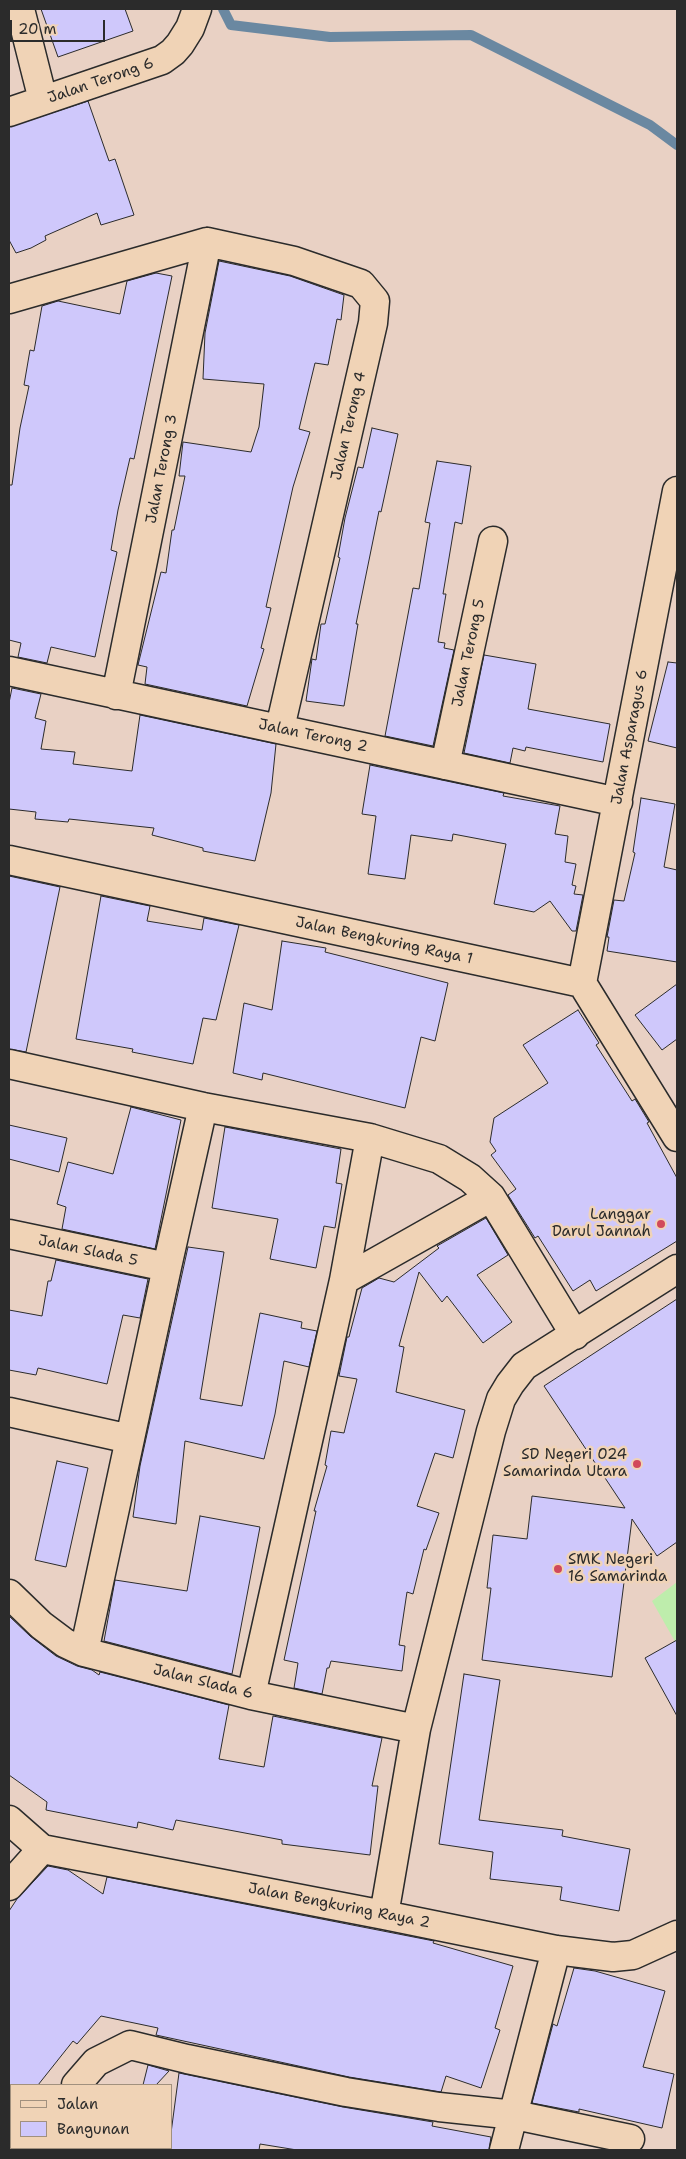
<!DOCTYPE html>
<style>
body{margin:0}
#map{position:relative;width:686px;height:2159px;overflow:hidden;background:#e9d1c4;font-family:"Shantell Sans",sans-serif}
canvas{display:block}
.frame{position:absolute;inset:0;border:10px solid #2b2b2b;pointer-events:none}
.legend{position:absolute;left:10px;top:2084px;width:162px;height:65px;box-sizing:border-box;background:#f0d3b6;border:1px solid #a1907e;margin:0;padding:6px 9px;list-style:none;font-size:15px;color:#2b2b2b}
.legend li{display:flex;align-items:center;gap:10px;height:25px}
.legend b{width:25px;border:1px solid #a1907e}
.scale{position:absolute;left:10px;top:20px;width:95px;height:22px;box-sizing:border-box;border:2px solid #2b2b2b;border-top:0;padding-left:6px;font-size:15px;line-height:18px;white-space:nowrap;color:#2b2b2b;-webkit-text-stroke:4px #f0d3b6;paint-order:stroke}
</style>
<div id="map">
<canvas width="686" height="2159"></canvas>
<div class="frame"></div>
<ul class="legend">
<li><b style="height:6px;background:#f0d3b6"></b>Jalan</li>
<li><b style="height:14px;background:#cfc8fb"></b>Bangunan</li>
</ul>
<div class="scale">20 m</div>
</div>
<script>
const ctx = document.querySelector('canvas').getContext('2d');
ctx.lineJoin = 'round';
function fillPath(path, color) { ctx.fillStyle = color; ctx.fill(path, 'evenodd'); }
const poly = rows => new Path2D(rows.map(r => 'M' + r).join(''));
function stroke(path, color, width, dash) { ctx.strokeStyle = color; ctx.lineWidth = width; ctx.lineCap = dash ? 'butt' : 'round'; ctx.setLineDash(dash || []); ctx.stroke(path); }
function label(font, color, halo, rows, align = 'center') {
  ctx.font = font + ' "Shantell Sans",sans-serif'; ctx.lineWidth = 5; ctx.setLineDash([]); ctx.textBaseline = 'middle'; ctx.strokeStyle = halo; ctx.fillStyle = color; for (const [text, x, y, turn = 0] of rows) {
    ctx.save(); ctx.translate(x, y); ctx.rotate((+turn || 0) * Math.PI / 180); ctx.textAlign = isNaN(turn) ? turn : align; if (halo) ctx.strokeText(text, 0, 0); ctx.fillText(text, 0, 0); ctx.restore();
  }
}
const green = poly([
 [677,1582,677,1645,652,1601]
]);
const stream = poly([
 [223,9,231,25,330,37,471,35,650,125,677,145]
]);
const building = poly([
 [41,9,125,9,133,31,58,57,41,9],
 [88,101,109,161,115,159,134,215,101,225,97,213,45,236,46,240,31,248,16,253,9,240,9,127,88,101],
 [219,261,290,276,344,295,341,320,337,319,328,365,315,363,299,429,310,432,293,487,266,607,271,608,261,648,264,649,247,706,145,684,147,667,138,665,161,572,166,573,172,530,174,530,185,476,179,476,183,442,251,452,259,427,264,384,203,379,205,333,219,261],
 [156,273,172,276,134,459,130,458,118,510,111,550,117,552,95,657,51,647,47,663,18,657,21,643,9,640,9,485,12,485,20,428,29,386,24,385,30,350,34,351,42,306,58,301,120,314,127,281,156,273],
 [372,428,398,434,381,512,379,511,356,624,358,624,344,706,306,701,312,659,316,660,321,624,325,624,340,558,338,557,345,518,358,467,363,468,372,428],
 [437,461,471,466,462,524,455,522,443,594,446,594,438,642,445,643,444,648,454,650,433,746,385,736,413,588,419,589,430,523,425,522,437,461],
 [484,655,536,664,528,709,610,724,603,762,526,747,525,751,513,748,510,763,464,753,484,655],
 [668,662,677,663,677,748,648,741,668,662],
 [12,688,41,694,35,718,46,721,41,749,75,752,73,764,132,771,140,715,276,744,271,793,255,861,203,851,203,848,152,835,154,828,69,819,68,822,35,819,36,812,9,809,9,703,12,688],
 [370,765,504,793,503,796,560,806,555,834,568,836,565,862,576,864,572,885,576,886,574,894,583,895,576,931,572,931,550,901,534,912,494,904,506,844,453,834,452,841,411,835,405,879,368,874,376,816,362,814,370,765],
 [641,798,675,804,664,867,677,870,677,962,607,951,609,937,607,937,614,900,624,901,635,853,633,852,641,798],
 [9,876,60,887,26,1052,9,1049,9,876],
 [101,896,150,906,147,921,202,930,204,918,239,925,216,1020,203,1018,193,1064,132,1052,133,1049,76,1039,101,896],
 [282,941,326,948,325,952,448,983,435,1041,421,1037,405,1108,263,1073,262,1080,233,1073,244,1003,272,1010,282,941],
 [677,984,677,1039,662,1050,635,1015,677,984],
 [578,1010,599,1043,596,1045,632,1101,635,1099,649,1122,647,1123,677,1178,677,1241,596,1291,590,1280,573,1291,538,1236,535,1238,508,1195,516,1189,491,1155,496,1151,490,1142,494,1118,548,1083,523,1045,578,1010],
 [131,1107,181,1120,155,1249,62,1229,66,1207,57,1204,68,1162,113,1174,131,1107],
 [9,1125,67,1138,59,1172,9,1159,9,1125],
 [225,1127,341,1149,336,1183,342,1184,335,1228,324,1226,316,1268,270,1259,278,1219,212,1208,225,1127],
 [486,1218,508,1255,477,1275,512,1322,483,1343,447,1296,442,1302,419,1272,399,1346,404,1347,396,1392,465,1410,453,1458,435,1453,417,1506,439,1513,426,1550,424,1549,413,1594,407,1592,399,1645,405,1646,402,1671,331,1661,329,1668,327,1668,322,1694,294,1688,298,1663,284,1660,316,1511,314,1511,327,1466,325,1465,331,1431,344,1433,357,1379,339,1376,347,1337,349,1337,362,1288,379,1278,394,1282,439,1248,437,1246,486,1218],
 [188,1247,224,1252,200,1399,242,1406,260,1313,302,1322,301,1328,317,1331,309,1367,284,1361,275,1414,264,1459,185,1441,176,1524,133,1517,140,1466,188,1247],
 [56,1260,148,1279,140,1318,123,1315,107,1384,38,1368,36,1375,9,1370,9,1310,42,1316,48,1281,51,1281,56,1260],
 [677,1299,677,1542,657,1556,632,1519,612,1677,482,1660,491,1588,487,1588,493,1535,527,1539,532,1496,625,1508,544,1386,677,1299],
 [57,1461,88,1468,66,1567,35,1560,57,1461],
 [200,1516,260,1527,232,1674,104,1641,115,1580,187,1591,200,1516],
 [9,1616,30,1636,56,1656,77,1666,92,1670,99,1675,100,1672,229,1705,219,1759,264,1767,273,1716,382,1738,372,1786,378,1786,370,1855,282,1844,282,1840,176,1820,173,1830,138,1822,137,1828,46,1810,47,1802,9,1775,9,1616],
 [677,1640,677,1716,645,1658,677,1640],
 [464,1674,500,1680,479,1820,563,1830,562,1836,630,1849,619,1911,560,1900,562,1887,490,1879,493,1852,439,1844,464,1674],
 [48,1866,68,1870,103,1894,107,1877,434,1941,433,1943,513,1966,495,2028,500,2030,481,2088,446,2076,441,2092,349,2077,156,2035,158,2028,101,2016,77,2044,73,2041,38,2085,9,2085,9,1911,17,1899,48,1866],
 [574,1968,595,1971,665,1991,643,2067,674,2074,662,2128,579,2109,579,2112,532,2103,553,2024,557,2026,574,1968],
 [148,2065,169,2071,156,2085,143,2085,148,2065],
 [179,2073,343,2107,433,2122,432,2126,491,2137,489,2150,297,2150,260,2144,259,2150,171,2150,171,2133,179,2073]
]);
const street = poly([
 [20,9,43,100],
 [9,112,162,60,173,52,180,44,190,28,197,9],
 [9,299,207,242,294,261,361,284,375,301,373,323,280,728],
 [9,671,618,802],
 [116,695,207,242],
 [445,765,493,541],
 [9,860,582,983,677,1137],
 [582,983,677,491],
 [9,1064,203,1107,370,1138,439,1159,470,1178,491,1197,575,1335],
 [9,1234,167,1267],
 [344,1280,491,1197],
 [9,1412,130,1439],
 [9,1594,41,1625,65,1643,84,1652,251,1695,416,1729],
 [84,1652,167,1267,203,1107],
 [251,1695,344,1280,370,1138],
 [9,1820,42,1849,384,1915,556,1950,613,1957,633,1955,677,1935],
 [9,1886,42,1849],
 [384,1915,416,1729,491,1431,501,1399,510,1384,524,1366,677,1269],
 [76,2085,96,2062,130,2045,187,2059,346,2092,439,2107,515,2115,630,2139],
 [20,2150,22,2148],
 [504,2150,556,1950]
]);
const markers = [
 [661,1224,5,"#d1495b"],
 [637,1464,5,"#d1495b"],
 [558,1569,5,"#d1495b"]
];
const streetNames = [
 ["Jalan Terong 6",101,81,-19],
 ["Jalan Terong 4",349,426,-77],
 ["Jalan Terong 3",162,469,-79],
 ["Jalan Terong 5",469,653,-78],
 ["Jalan Terong 2",313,736,12],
 ["Jalan Asparagus 6",630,737,-79],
 ["Jalan Bengkuring Raya 1",384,941,12],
 ["Jalan Slada 5",88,1251,12],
 ["Jalan Slada 6",203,1682,14],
 ["Jalan Bengkuring Raya 2",339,1906,11]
];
const poiNames = [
 ["Langgar",651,1215],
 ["Darul Jannah",651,1232],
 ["SD Negeri 024",627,1455],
 ["Samarinda Utara",627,1472],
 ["SMK Negeri",568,1560,"left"],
 ["16 Samarinda",568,1577,"left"]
];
fillPath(green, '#beedac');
stroke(stream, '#6a88a1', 10);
fillPath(building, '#cfc8fb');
stroke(building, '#2b2b2b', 1);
stroke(street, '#2b2b2b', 31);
stroke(street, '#f0d3b6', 28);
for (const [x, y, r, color] of markers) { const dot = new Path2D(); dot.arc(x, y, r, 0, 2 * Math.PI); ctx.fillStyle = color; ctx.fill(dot); stroke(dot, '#f0d3b6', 2); }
label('15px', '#2b2b2b', '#f0d3b6', streetNames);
label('15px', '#2b2b2b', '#f0d3b6', poiNames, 'right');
</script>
